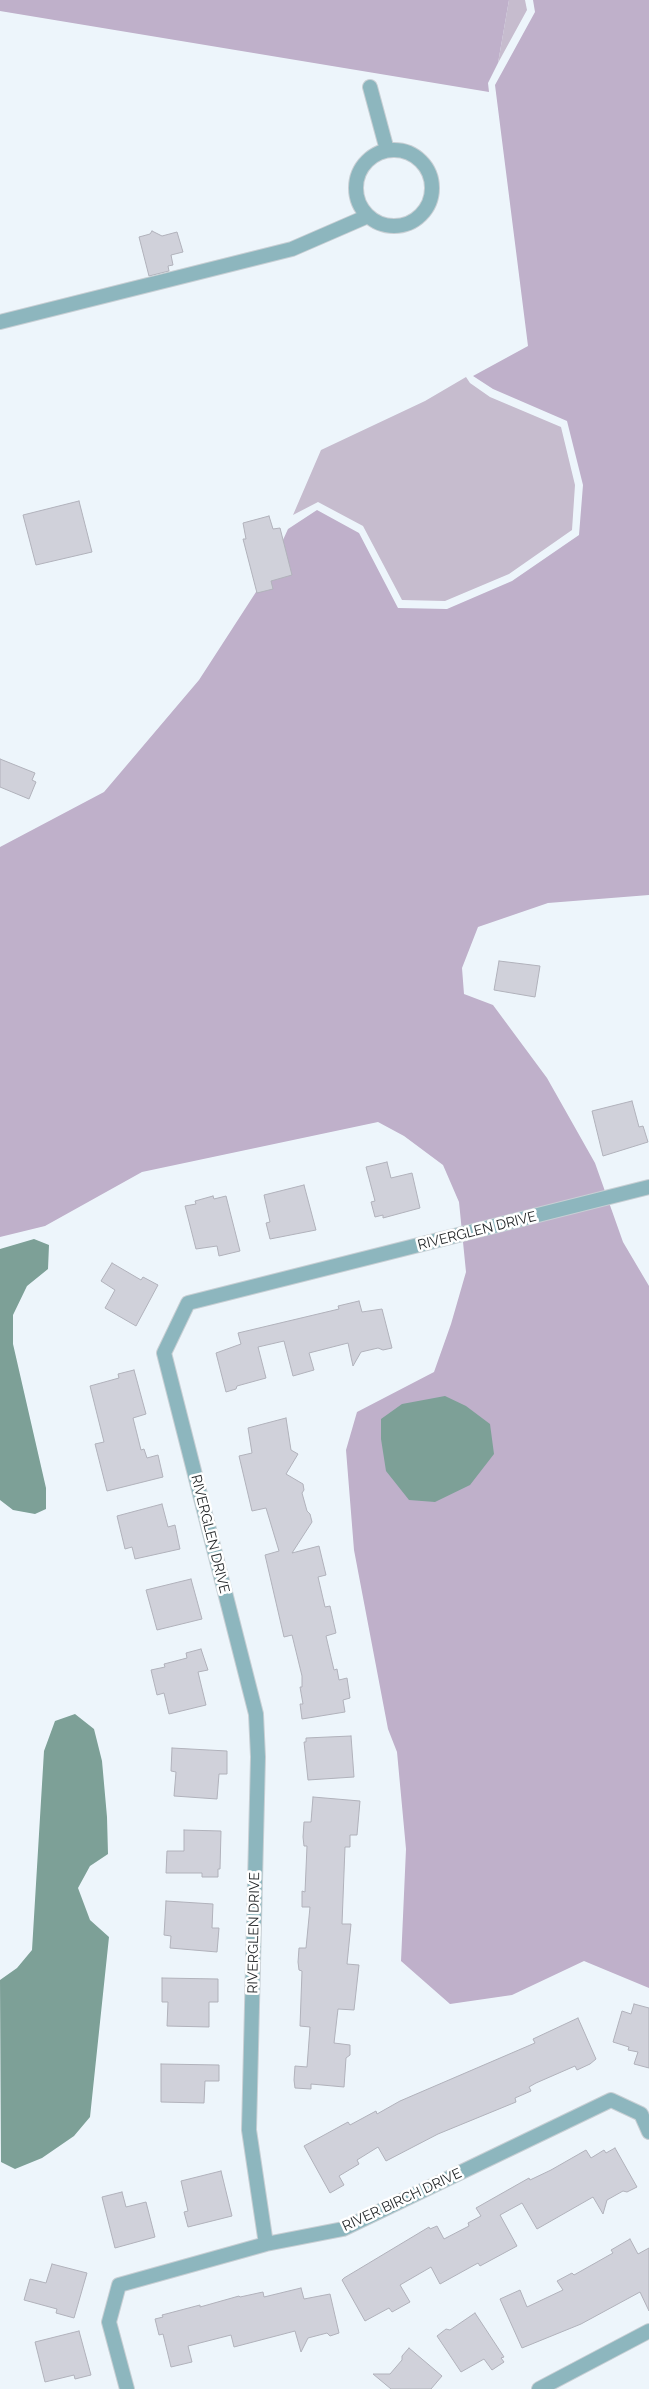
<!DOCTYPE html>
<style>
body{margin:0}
canvas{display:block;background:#edf5fb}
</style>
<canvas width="649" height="2389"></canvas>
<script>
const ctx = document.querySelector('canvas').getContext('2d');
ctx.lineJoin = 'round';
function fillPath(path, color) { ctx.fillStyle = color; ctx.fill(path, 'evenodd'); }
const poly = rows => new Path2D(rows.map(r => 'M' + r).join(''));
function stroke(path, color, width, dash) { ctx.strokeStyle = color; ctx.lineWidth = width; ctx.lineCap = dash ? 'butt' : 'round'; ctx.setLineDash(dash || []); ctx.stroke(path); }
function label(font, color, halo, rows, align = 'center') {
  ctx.font = font + ' Raleway,sans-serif'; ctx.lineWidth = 5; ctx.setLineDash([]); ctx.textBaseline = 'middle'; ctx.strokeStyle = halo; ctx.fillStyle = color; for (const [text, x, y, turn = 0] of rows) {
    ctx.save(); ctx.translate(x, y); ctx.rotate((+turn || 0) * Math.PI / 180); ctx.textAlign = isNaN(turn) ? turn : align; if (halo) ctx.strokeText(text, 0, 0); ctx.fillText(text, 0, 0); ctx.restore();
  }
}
const green = poly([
 [509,0,525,0,527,10,498,63],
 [466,377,470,383,490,397,561,427,575,485,572,530,509,574,445,601,402,600,363,526,318,502,293,515,321,450,425,401]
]);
const forest = poly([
 [0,0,509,0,498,63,488,83,489,92,0,11],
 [533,0,649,0,649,895,548,903,478,927,462,968,464,994,493,1005,547,1078,595,1163,623,1242,649,1286,649,1988,584,1961,512,1995,450,2004,401,1961,406,1849,397,1752,388,1729,354,1550,346,1450,357,1412,434,1372,451,1324,466,1272,459,1202,443,1165,404,1136,378,1122,142,1172,45,1226,0,1237,0,847,104,792,199,680,267,575,288,529,317,510,359,533,398,608,447,609,512,581,579,535,583,485,567,421,493,389,473,376,528,346,495,85,535,12]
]);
const water = poly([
 [34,1239,49,1245,48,1269,27,1286,13,1315,13,1344,46,1488,46,1509,35,1514,13,1510,0,1500,0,1249],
 [445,1396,466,1406,490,1424,494,1454,470,1485,435,1502,409,1500,386,1471,381,1439,381,1419,402,1404],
 [75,1714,94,1729,102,1761,107,1817,108,1854,90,1866,78,1888,90,1920,109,1937,90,2117,74,2136,42,2158,15,2169,1,2162,0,1980,17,1968,32,1950,44,1751,55,1721]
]);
const building = poly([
 [152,231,162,236,177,232,183,252,171,255,173,265,168,266,169,271,149,276,139,237,150,234,152,231],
 [79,501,92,552,36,565,23,515,79,501],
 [269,516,273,529,280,528,292,575,271,581,273,589,257,593,243,539,246,539,243,523,269,516],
 [0,759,35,773,32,780,36,782,29,799,0,787,0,759],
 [499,961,540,966,535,997,494,990,499,961],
 [632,1101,639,1127,643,1126,648,1142,603,1156,592,1111,632,1101],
 [387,1162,391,1178,412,1173,420,1208,383,1218,383,1215,375,1217,371,1202,375,1201,366,1167,387,1162],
 [304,1185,316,1230,270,1239,266,1223,270,1222,264,1195,304,1185],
 [213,1196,214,1199,226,1196,240,1251,219,1256,217,1246,196,1249,185,1206,196,1204,195,1201,213,1196],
 [112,1263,141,1280,143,1277,158,1285,136,1326,105,1308,115,1290,101,1281,112,1263],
 [359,1301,362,1312,382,1309,392,1348,383,1350,378,1348,361,1352,353,1366,348,1343,309,1353,314,1370,293,1376,284,1341,258,1347,266,1378,237,1386,236,1389,226,1392,216,1353,241,1344,238,1333,339,1309,338,1306,359,1301],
 [134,1370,146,1414,133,1418,141,1450,144,1449,147,1458,158,1455,163,1477,107,1491,95,1444,104,1442,90,1386,119,1378,118,1374,134,1370],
 [286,1418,291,1450,298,1454,286,1474,303,1484,304,1490,302,1493,307,1511,310,1514,312,1522,292,1553,319,1546,326,1575,318,1577,325,1607,330,1606,336,1633,326,1636,334,1670,337,1669,339,1680,347,1678,350,1698,343,1700,345,1712,302,1719,300,1704,303,1704,300,1687,302,1687,302,1676,292,1635,284,1637,265,1555,279,1551,266,1508,252,1511,239,1456,252,1453,248,1428,286,1418],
 [162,1504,168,1527,175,1525,180,1549,135,1559,132,1547,125,1549,117,1516,162,1504],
 [191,1579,202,1619,157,1630,146,1590,191,1579],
 [201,1649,208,1670,198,1672,206,1705,169,1714,164,1693,157,1695,151,1670,165,1667,164,1664,187,1658,186,1653,201,1649],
 [351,1736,354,1777,308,1780,304,1742,306,1742,306,1738,351,1736],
 [172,1748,227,1751,227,1774,219,1774,217,1799,174,1796,176,1772,171,1771,172,1748],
 [313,1797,360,1801,357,1835,350,1835,350,1847,345,1847,342,1924,351,1924,347,1964,359,1965,354,2010,338,2009,334,2043,350,2045,350,2055,346,2058,344,2087,311,2084,311,2089,295,2088,294,2080,295,2066,307,2067,310,2027,300,2026,302,1971,299,1970,298,1962,299,1948,306,1948,310,1907,302,1907,302,1891,305,1892,307,1846,304,1846,303,1837,304,1822,311,1822,313,1797],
 [184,1830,221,1831,220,1869,218,1869,218,1877,202,1877,202,1873,166,1873,167,1851,184,1851,184,1830],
 [166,1901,213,1904,212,1928,219,1928,217,1952,170,1948,171,1936,164,1935,166,1901],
 [162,1978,218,1979,218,2002,209,2002,209,2027,167,2026,168,2002,162,2002,162,1978],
 [634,2004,649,2008,649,2068,634,2064,638,2052,628,2050,629,2047,613,2042,622,2011,631,2014,634,2004],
 [578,2018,596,2059,590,2064,577,2070,575,2066,536,2083,529,2087,531,2091,515,2098,516,2102,438,2134,386,2161,378,2147,357,2160,359,2164,339,2176,344,2185,330,2193,304,2146,348,2122,350,2125,376,2111,377,2114,400,2101,535,2043,533,2039,578,2018],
 [161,2064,219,2065,219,2081,205,2081,204,2103,161,2102,161,2064],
 [615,2148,637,2187,627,2192,623,2191,607,2200,603,2214,593,2197,537,2229,522,2203,500,2215,517,2246,480,2266,478,2263,440,2284,431,2267,400,2285,410,2302,392,2312,389,2308,365,2321,342,2280,344,2278,429,2227,430,2229,437,2226,444,2239,469,2226,468,2223,481,2216,476,2208,529,2178,530,2180,551,2170,586,2150,591,2158,604,2150,606,2153,615,2148],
 [221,2171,232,2216,188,2227,184,2212,188,2211,181,2181,221,2171],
 [122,2192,126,2207,146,2202,155,2237,115,2248,102,2197,122,2192],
 [630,2239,638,2254,649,2248,649,2311,640,2292,581,2324,522,2348,500,2299,520,2290,527,2307,563,2290,557,2281,572,2273,574,2275,613,2253,611,2250,630,2239],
 [52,2264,87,2273,74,2318,56,2313,57,2309,24,2300,30,2279,46,2283,52,2264],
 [301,2288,304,2299,330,2294,339,2333,330,2336,327,2333,308,2338,301,2352,295,2331,234,2347,231,2335,188,2346,192,2362,171,2367,163,2334,159,2335,155,2319,163,2317,162,2315,200,2305,200,2307,239,2296,240,2297,263,2292,264,2297,301,2288],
 [475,2313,504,2357,501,2358,504,2362,492,2370,484,2359,461,2372,437,2336,446,2329,450,2330,475,2313],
 [79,2331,91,2375,75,2379,74,2375,45,2382,35,2342,79,2331],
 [409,2348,442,2376,431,2389,391,2389,373,2374,390,2374,402,2360,402,2356,409,2348]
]);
const street = poly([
 [370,87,387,150],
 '356 188a38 38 0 1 1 76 0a38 38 0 1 1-76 0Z',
 [0,322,292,249,368,216],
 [266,2244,249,2130,258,1757,256,1714,164,1353,188,1303,649,1187],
 [127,2389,109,2322,119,2285,266,2244,343,2229,611,2100,641,2114,649,2132],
 [539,2389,649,2331]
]);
const streetNames = [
 ["RIVERGLEN DRIVE",477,1231,-14],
 ["RIVERGLEN DRIVE",210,1534,76],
 ["RIVERGLEN DRIVE",254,1933,-89],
 ["RIVER BIRCH DRIVE",402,2200,-25]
];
fillPath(green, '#c6bcce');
fillPath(forest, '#bfb0ca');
fillPath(water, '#7da097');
fillPath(building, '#d0d1da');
stroke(building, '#b1b2bb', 1);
stroke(street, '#c8cfd4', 16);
stroke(street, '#8db6be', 14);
label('14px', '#1f2224', '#fff', streetNames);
</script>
